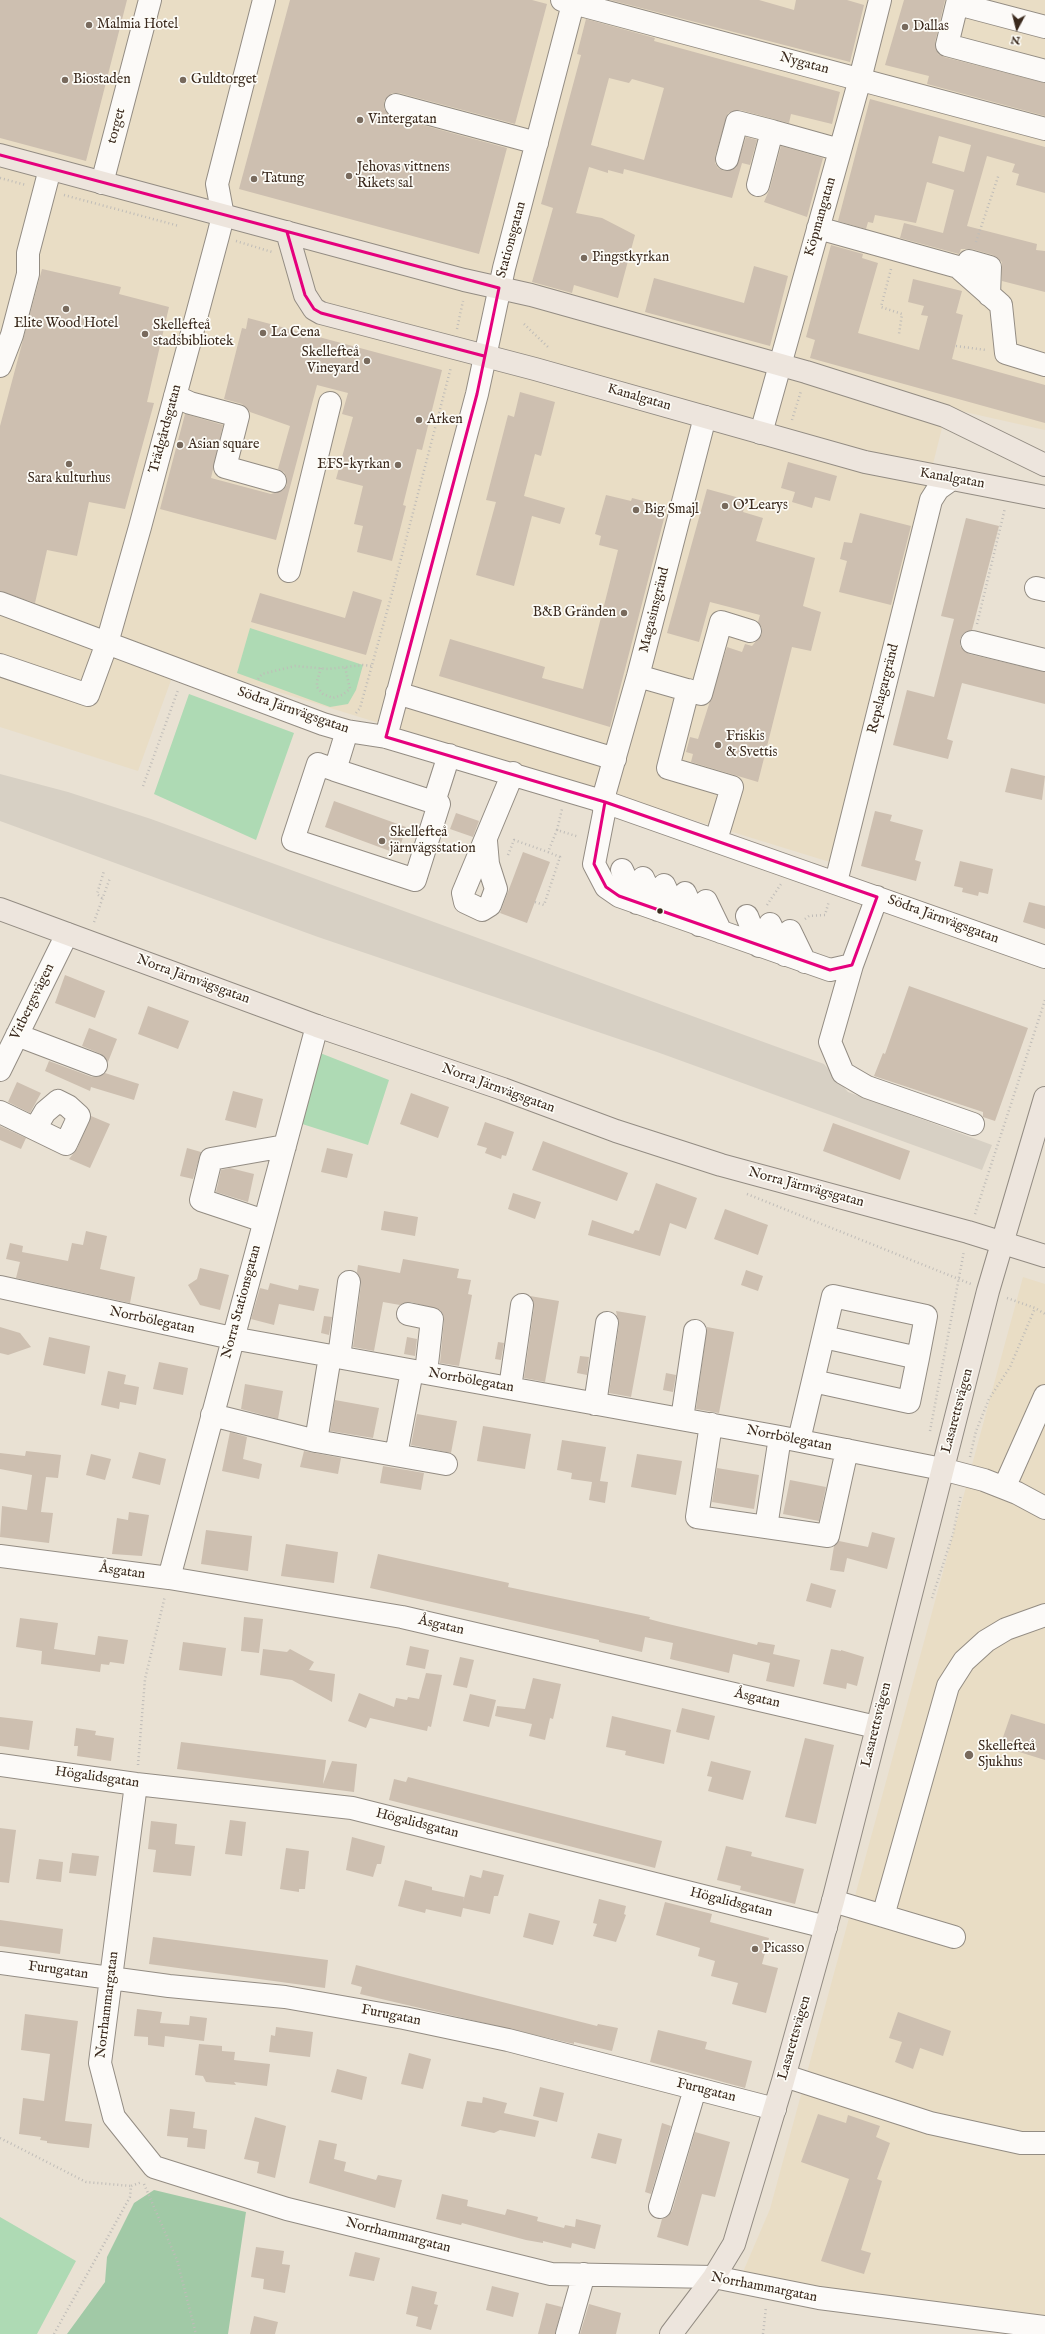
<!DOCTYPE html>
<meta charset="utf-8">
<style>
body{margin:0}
#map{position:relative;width:1045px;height:2334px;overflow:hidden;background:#e9e1d3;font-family:"IM FELL English",serif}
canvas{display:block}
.north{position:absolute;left:997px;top:8px;width:40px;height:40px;-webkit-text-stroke:3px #fdfcf7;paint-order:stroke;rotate:187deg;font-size:11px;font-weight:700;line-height:16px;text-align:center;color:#3b2a1e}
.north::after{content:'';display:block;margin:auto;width:14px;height:18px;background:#3b2a1e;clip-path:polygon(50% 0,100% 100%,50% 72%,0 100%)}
</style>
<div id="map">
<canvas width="1045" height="2334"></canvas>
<div class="north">N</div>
</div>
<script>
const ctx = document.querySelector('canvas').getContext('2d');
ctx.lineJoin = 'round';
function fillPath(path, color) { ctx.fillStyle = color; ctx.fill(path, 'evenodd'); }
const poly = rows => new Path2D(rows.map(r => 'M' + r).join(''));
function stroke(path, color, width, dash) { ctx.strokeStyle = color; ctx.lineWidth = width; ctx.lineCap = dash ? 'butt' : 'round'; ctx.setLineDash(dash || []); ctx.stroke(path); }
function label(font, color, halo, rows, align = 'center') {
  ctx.font = font + ' "IM FELL English",serif'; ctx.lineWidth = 3.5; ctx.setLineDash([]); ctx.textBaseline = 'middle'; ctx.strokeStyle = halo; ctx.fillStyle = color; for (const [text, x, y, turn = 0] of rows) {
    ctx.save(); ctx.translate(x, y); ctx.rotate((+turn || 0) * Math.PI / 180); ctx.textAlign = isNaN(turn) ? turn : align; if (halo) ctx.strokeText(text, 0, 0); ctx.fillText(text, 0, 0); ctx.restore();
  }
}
const built = poly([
 [0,0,1045,0,1045,430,947,408,833,863,178,661,138,771,0,727],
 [1023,1277,1045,1284,1045,2334,1017,2334,734,2293,770,2209]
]);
const industrial = poly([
 [0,774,68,792,151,819,824,1064,848,1092,992,1145,982,1170,657,1052,318,937,0,821]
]);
const green = poly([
 [250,628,363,665,356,690,348,704,330,707,237,673],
 [189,694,294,733,256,840,154,794],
 [315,1051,389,1080,368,1145,296,1122],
 [0,2217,76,2261,37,2334,0,2334]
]);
const forest = poly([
 [154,2190,246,2212,228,2334,67,2334,105,2282,107,2257,134,2203]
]);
const building = poly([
 [0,0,127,0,86,161,0,138],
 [290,0,532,0,547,4,515,124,399,93,392,93,384,101,384,109,393,117,507,148,479,254,239,189],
 [610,0,759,0,794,10,796,0,847,0,864,5,850,62],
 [904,0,945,0,935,42,938,54,944,57,1045,83,1045,116,927,84,929,76,885,65],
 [586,19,655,38,654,41,840,92,832,124,791,114,789,123,740,110,728,113,715,156,715,163,718,168,724,171,736,168,746,137,757,140,750,165,742,163,732,198,624,169,623,174,608,170,608,173,589,167,576,213,602,218,635,235,618,298,574,285,572,293,532,282,553,208,541,204,581,55,577,54],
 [609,78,629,83,632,79,664,88,644,160,591,145],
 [870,99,1045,147,1045,193,1016,185,1019,174,1012,172,1015,164,987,156,967,226,1037,244,1036,250,1045,251,1045,292,1002,281,1002,262,993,255,972,249,961,249,959,254,900,238,904,223,943,233,954,190,927,182,916,223,875,215,873,223,868,222,866,229,838,221],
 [939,136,971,145,964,172,932,163],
 [781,146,823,158,807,217,764,202,770,188],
 [831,245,863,254,862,258,878,263,858,333,919,350,928,316,921,315,924,306,908,302,913,279,962,291,956,313,963,315,952,359,1045,385,1045,423,810,358,815,340,806,337],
 [754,266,788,276,770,346,645,312,654,278,744,303],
 [42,269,121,287,119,294,169,307,147,402,154,403,125,509,89,502,77,556,47,550,35,603,0,591,0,426],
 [248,318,442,370,422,450,417,449,403,505,406,506,392,561,357,552,363,526,354,524,363,486,336,479,353,417,342,414,348,393,317,385,276,540,160,509,185,414,223,425,211,478,271,494,283,490,287,485,287,478,284,472,278,469,290,426,250,412,242,404,224,399,242,328,246,329],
 [520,392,555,402,541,456,535,454,524,496,565,508,560,524,532,516,514,586,476,575,496,502,486,500,508,415,514,417],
 [788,462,837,476,830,501,815,497,812,508,792,502,795,492,781,488],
 [707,489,747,500,743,512,763,518,756,541,815,558,803,606,821,612,811,651,792,647,758,782,691,762,693,754,686,752,690,737,698,739,727,647,742,652,745,644,752,646,762,634,762,628,758,622,760,615,710,602,699,642,667,633],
 [606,495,631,501,632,498,667,507,610,727,439,676,450,639,545,667,542,678,583,689,618,550,599,545,601,536,595,534],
 [860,513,911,526,891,605,839,592,847,561,840,559,844,542,852,543],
 [966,518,999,526,972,630,963,634,960,639,960,646,969,654,1045,672,1045,704,962,683,947,739,953,741,948,759,893,745,907,690,934,697,954,619,941,616],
 [353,591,382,600,366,655,251,622,260,593,345,618],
 [1011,768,1045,776,1042,800,1005,792],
 [334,801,406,827,398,854,325,827],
 [875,811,892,815,890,821,923,830,915,860,921,862,916,881,861,866],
 [456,813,479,821,473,837,450,829],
 [523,852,550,862,527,923,500,913],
 [960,861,993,869,988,894,979,892,978,896,962,892,963,888,954,886],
 [1029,902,1045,906,1045,929,1023,922],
 [65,975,105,991,95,1018,55,1003],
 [909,986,1028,1028,995,1121,983,1117,983,1112,874,1076,883,1053,885,1054],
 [148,1006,189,1021,178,1049,138,1034],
 [89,1028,117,1039,108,1062,101,1054,82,1046],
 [49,1061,92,1077,98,1077,105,1073,139,1084,134,1100,91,1087,90,1091,45,1071],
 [17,1082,41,1093,30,1113,8,1102],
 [233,1091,263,1099,256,1128,225,1120],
 [411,1093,449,1107,438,1138,400,1124],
 [91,1116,110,1124,90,1168,69,1159,77,1149],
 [485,1122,514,1132,506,1156,502,1155,501,1159,485,1153,487,1148,477,1145],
 [833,1123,910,1151,900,1180,823,1151],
 [0,1126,26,1138,21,1149,0,1140],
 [543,1141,628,1173,617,1201,532,1170],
 [187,1148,201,1152,193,1179,180,1176],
 [327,1148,353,1154,347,1178,321,1172],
 [230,1168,254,1174,248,1202,216,1192,221,1170],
 [656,1183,697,1198,686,1229,670,1223,660,1256,588,1235,592,1220,633,1234,635,1230,639,1231],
 [513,1193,541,1202,535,1219,508,1209],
 [725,1209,768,1225,758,1255,714,1239],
 [384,1211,418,1217,415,1236,381,1230],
 [86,1231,107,1236,100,1269,135,1277,130,1303,16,1278,20,1262,6,1259,10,1243,23,1246,22,1252,68,1261,72,1243,83,1245],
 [403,1259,459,1269,457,1278,471,1280,468,1294,472,1295,459,1366,440,1363,444,1320,440,1310,411,1302,400,1305,383,1302,374,1351,353,1347,361,1284,357,1272,358,1265,400,1273],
 [200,1268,229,1275,220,1310,200,1305,188,1285,197,1279],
 [746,1270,763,1276,758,1291,741,1285],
 [270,1283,298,1290,299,1285,319,1289,314,1311,279,1304,274,1325,251,1319,260,1288,268,1290],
 [530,1296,559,1301,545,1382,524,1378,534,1307],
 [616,1311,646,1316,631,1397,609,1393,619,1325],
 [324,1316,332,1317,329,1335,321,1333],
 [0,1327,20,1333,31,1347,8,1355,0,1353],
 [707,1327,734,1332,719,1413,696,1409],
 [49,1337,90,1346,85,1374,43,1365],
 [407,1337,417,1339,415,1356,404,1354],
 [498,1342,504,1343,501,1360,495,1359],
 [580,1356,589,1357,587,1375,577,1373],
 [159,1362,188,1368,183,1395,153,1389],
 [108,1371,126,1375,124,1384,139,1387,136,1405,120,1402,119,1409,101,1405],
 [666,1373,676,1375,673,1392,663,1390],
 [245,1384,283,1391,278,1419,241,1409],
 [335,1400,379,1408,373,1438,330,1431],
 [417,1414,457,1421,451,1453,411,1445],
 [483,1426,531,1434,525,1469,477,1461],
 [230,1432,247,1437,243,1459,262,1464,259,1479,222,1471],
 [562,1440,606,1447,600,1481,608,1482,605,1503,589,1500,592,1482,571,1479,572,1473,557,1470],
 [26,1451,61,1455,58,1478,46,1477,41,1512,53,1513,49,1543,0,1537,2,1506,27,1510,32,1475,0,1469,0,1453,25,1456],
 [304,1451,341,1458,338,1474,300,1467],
 [139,1452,166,1459,160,1485,132,1478],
 [91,1454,111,1459,105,1480,86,1475],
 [637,1454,682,1461,676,1495,631,1487],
 [383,1466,424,1473,421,1490,380,1483],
 [717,1468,759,1475,754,1509,712,1502],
 [790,1480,826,1487,819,1521,783,1514],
 [129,1512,149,1515,142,1556,112,1554,117,1518,128,1520],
 [206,1530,252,1536,248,1571,201,1564],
 [872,1532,895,1538,887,1569,847,1558,844,1572,830,1570,834,1546,839,1541,868,1547],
 [286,1544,338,1552,334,1583,281,1576],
 [378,1554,509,1583,508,1587,650,1617,649,1619,664,1623,757,1645,758,1642,775,1645,773,1654,800,1660,794,1687,766,1681,770,1663,733,1654,729,1673,670,1659,673,1643,645,1637,642,1652,599,1642,599,1640,370,1588],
 [811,1583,836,1590,831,1608,806,1601],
 [244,1617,263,1619,259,1653,241,1651],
 [20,1618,58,1623,54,1649,95,1655,98,1636,128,1640,124,1664,110,1662,109,1665,101,1664,100,1672,41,1664,42,1651,16,1647],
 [183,1642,226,1648,222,1676,179,1670],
 [410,1646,429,1650,425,1669,406,1665],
 [263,1649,287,1652,290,1649,314,1662,309,1670,335,1674,332,1702,292,1680,260,1675],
 [831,1649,841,1651,841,1650,864,1657,857,1686,847,1683,846,1689,823,1684],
 [460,1657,474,1660,467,1688,453,1685],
 [426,1673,442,1675,431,1727,428,1726,427,1731,370,1718,366,1728,348,1721,359,1693,394,1707,396,1698,407,1700,408,1697,419,1699],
 [533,1678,561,1684,553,1719,550,1718,545,1740,529,1736,532,1724,495,1716,497,1706,525,1709],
 [470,1694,496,1700,489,1727,463,1721],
 [682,1708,715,1716,709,1740,676,1732],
 [1011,1714,1045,1724,1045,1760,1000,1746],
 [612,1716,671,1730,664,1764,625,1755,626,1751,606,1747],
 [0,1717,33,1721,29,1750,0,1746],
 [76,1728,96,1731,95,1735,114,1738,111,1761,77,1756,78,1746,74,1746],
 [805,1738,834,1745,816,1824,785,1817],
 [181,1742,326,1760,323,1784,332,1761,357,1764,354,1792,177,1769],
 [711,1761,751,1771,743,1800,708,1791,712,1777,707,1776],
 [408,1777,662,1841,655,1868,389,1800,394,1779,406,1782],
 [230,1820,246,1822,242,1856,225,1854],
 [151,1821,177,1824,175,1844,195,1846,191,1876,153,1872,156,1850,148,1849],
 [0,1828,16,1830,9,1883,0,1882],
 [352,1837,385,1846,381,1864,377,1864,373,1877,346,1870],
 [726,1846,752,1852,751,1856,804,1869,795,1904,740,1890,741,1886,717,1880],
 [286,1848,309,1851,305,1889,299,1889,299,1892,280,1889],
 [72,1853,99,1856,96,1876,69,1873],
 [39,1859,63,1862,61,1882,36,1879],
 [483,1870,504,1875,498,1896,494,1896,490,1914,463,1908,461,1917,426,1909,425,1913,398,1906,405,1880,432,1887,432,1890,464,1897,463,1902,470,1875,481,1878],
 [599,1899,626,1906,624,1914,626,1915,616,1942,593,1936,597,1924,593,1923],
 [665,1902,712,1914,710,1922,769,1938,762,1964,778,1968,766,2013,732,2004,738,1983,711,1976,715,1961,698,1956,700,1948,656,1935],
 [529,1913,560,1921,553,1945,523,1937],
 [0,1920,63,1929,60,1954,0,1946],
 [153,1937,328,1960,325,1988,149,1964],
 [356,1965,597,2026,598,2024,618,2028,612,2051,574,2042,574,2044,360,1994,362,1987,351,1984],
 [137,2009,162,2012,160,2023,189,2025,190,2016,207,2018,204,2041,165,2036,164,2047,148,2045,148,2037,134,2036],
 [898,2012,951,2031,943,2056,920,2048,913,2069,895,2062,902,2042,889,2038],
 [25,2014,78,2021,65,2121,92,2124,89,2148,47,2143,47,2141,40,2140,41,2137,19,2134,23,2098,44,2101,50,2054,21,2050],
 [276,2027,313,2032,310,2057,269,2052,271,2035,275,2036],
 [658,2030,707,2042,705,2049,752,2061,745,2088,650,2062],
 [199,2044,222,2046,222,2051,235,2052,234,2060,270,2064,267,2086,234,2082,236,2085,206,2082,203,2076,195,2075],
 [409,2053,431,2059,423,2089,401,2084],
 [337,2069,367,2077,362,2100,331,2092],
 [540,2087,564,2093,557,2122,533,2116],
 [483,2097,507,2103,504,2113,539,2121,535,2137,500,2130,494,2133,461,2126,467,2101,482,2103],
 [170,2109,195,2112,193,2128,207,2130,205,2149,187,2147,188,2138,167,2136],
 [818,2114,846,2123,848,2115,880,2126,876,2137,890,2143,877,2179,882,2181,861,2250,871,2253,864,2274,821,2261,849,2179,801,2162],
 [255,2117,286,2126,275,2178,257,2173,259,2162,244,2159],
 [662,2123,671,2126,651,2194,645,2192],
 [695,2132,730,2142,715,2197,702,2194,688,2246,657,2237,662,2219,668,2216,672,2211],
 [598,2133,622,2139,616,2164,591,2158],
 [319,2140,337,2144,334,2159,346,2162,344,2171,376,2180,378,2175,402,2180,395,2208,309,2183],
 [442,2194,468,2200,467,2206,505,2215,507,2209,538,2217,537,2221,564,2228,565,2225,575,2227,576,2219,601,2225,595,2249,572,2243,571,2248,543,2241,543,2243,526,2240,462,2223,461,2225,436,2219],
 [256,2247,284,2251,282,2264,290,2265,285,2293,263,2289,264,2279,251,2277],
 [355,2252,380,2258,374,2281,349,2276],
 [412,2286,437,2292,434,2304,438,2305,431,2330,416,2326,418,2317,406,2314],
 [492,2286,519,2293,513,2317,486,2310],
 [546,2303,562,2307,555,2334,538,2334],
 [589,2304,621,2313,616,2334,580,2334],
 [254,2316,278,2322,275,2334,250,2334]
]);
const path = poly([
 [0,178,26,185],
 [64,195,179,226],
 [236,241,272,252],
 [976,242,999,174],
 [891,269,881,307,902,314,899,334],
 [524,324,549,348],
 [457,329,463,301],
 [956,346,986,350],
 [792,420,801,391],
 [977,624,1005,508],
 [321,668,317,681,317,687,323,694,333,698,342,695,350,689,345,667],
 [258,679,262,674,295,666,328,669,363,665,372,666],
 [356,713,360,708,391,597,451,367],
 [143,786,178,690],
 [557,830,562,809],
 [508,855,514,840,548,852],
 [102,898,97,894,104,871],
 [535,902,544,905,560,857,548,852,557,830,579,837],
 [767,905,781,884],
 [805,919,809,916,825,915,829,901],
 [94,922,110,878],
 [747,1194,971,1284],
 [975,1214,1045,1000],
 [1007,1298,1035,1308,1045,1314],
 [930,1431,964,1251],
 [970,1457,976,1431,989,1399,1010,1367,1035,1308],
 [932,1598,953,1534,961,1495],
 [138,1765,145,1679,165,1596],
 [0,2138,86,2182,131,2186],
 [144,2184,177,2260,196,2334],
 [54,2334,130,2197,131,2186,142,2182],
 [763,2334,766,2307]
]);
const minor = poly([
 [562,0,1045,129],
 [958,0,947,45,1045,71],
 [958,4,1045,27],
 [396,105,537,143],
 [727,159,737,122,772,131],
 [102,183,150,0],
 [758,185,772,131,840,150],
 [818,228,958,267,1001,305,1006,353,1045,365],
 [969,261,990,267,989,295],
 [0,366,12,335,28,274,28,253,50,169],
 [175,396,190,403,238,416,225,467,275,481],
 [705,417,638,676,605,792,604,813,594,864,606,887,619,896,830,970,852,965,877,897],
 [761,433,860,79,880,0],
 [289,571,330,403],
 [1036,588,1045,590],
 [0,603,323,724,347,731,386,737,605,802,1045,957],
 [972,642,1045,660],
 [0,665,88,695,107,643,140,527,218,236,223,216,217,184,264,0],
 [638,676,701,694,721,622,750,631],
 [688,690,668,768,732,787,716,840],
 [397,693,615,759],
 [386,737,477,394,504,268,574,0],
 [335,770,439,804,415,880,293,840,318,764,335,770,347,731],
 [434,802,449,755],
 [486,841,488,864,496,889,490,905,482,910,465,902,463,893,513,773],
 [622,870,637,903],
 [643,878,658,910],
 [836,882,931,500,938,489,952,479],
 [664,885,679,917],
 [685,893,699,925],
 [706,901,721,932],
 [747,916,759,946],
 [770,924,785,955],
 [790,931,805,962],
 [852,965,830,1042,843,1073,867,1087,973,1124],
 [17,1035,96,1065],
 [0,1070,67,934],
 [0,1112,66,1144,79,1116,68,1106,58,1101,45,1112,35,1129],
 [264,1221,201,1200,211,1159,285,1146],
 [0,1287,232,1338,780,1437,942,1469,984,1480,1017,1493,1045,1508],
 [408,1314,432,1319,426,1373],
 [330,1356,316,1441,446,1464],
 [339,1357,349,1282],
 [813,1381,909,1402,918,1358,824,1337],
 [510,1388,522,1305],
 [595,1404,607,1323],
 [212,1415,316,1441],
 [682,1419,695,1331],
 [711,1424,697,1517,766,1527,780,1437],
 [799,1440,833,1296,926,1316,918,1358],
 [396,1455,412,1371],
 [1004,1488,1045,1396],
 [766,1527,828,1536,847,1450],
 [0,1556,169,1578,402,1617,876,1727],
 [169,1578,317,1026],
 [0,1765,136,1784,352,1808,826,1927],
 [136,1784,100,2063,114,2117,154,2167,287,2209,551,2274,714,2277,819,2298,1045,2327],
 [833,1901,954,1937],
 [883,1916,948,1686,964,1661,986,1641,1006,1629,1045,1615],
 [0,1963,169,1986,285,1997,404,2018,508,2040,775,2109],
 [785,2076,930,2123,1021,2143,1045,2143],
 [660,2207,695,2089],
 [567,2334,584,2274]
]);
const major = poly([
 [0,155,464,280,531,295,806,372,945,416,1045,465],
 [287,232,305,295,314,309,321,313,535,369,865,462,1045,497],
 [0,909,317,1026,503,1089,616,1131,721,1165,968,1232,1045,1256],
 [671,2334,714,2277,734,2244,783,2081,833,1901,988,1291,1045,1098]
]);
const bus1 = poly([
 [0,155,499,288,477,394,386,737,605,802],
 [287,232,305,295,314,309,321,313,484,356],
 [605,802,877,897,852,965,830,970,619,896,606,887,594,864,605,802]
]);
const markers = [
 [89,25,4,"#786a5d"],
 [905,27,4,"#786a5d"],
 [65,80,4,"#786a5d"],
 [183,80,4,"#786a5d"],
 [360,120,4,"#786a5d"],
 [349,176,4,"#786a5d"],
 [254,179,4,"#786a5d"],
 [584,258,4,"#786a5d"],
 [66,309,4,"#786a5d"],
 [263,333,4,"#786a5d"],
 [145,334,4,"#786a5d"],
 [367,361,4,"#786a5d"],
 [419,420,4,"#786a5d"],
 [180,445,4,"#786a5d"],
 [69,464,4,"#786a5d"],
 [398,465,4,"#786a5d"],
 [725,506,4,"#786a5d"],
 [636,510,4,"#786a5d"],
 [624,613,4,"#786a5d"],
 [718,745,4,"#786a5d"],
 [382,841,4,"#786a5d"],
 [660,911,3.5,"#3b2a1e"],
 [969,1755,5,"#786a5d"],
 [755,1949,4,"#786a5d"]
];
const poiNames = [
 ["Malmia Hotel",97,25],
 ["Dallas",913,27],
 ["Biostaden",73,80],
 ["Guldtorget",191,80],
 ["Vintergatan",368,120],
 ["Jehovas vittnens",357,168],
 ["Rikets sal",357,184],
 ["Tatung",262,179],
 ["Pingstkyrkan",592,258],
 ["Elite Wood Hotel",66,324,"center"],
 ["Skellefteå",153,326],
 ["stadsbibliotek",153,342],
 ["La Cena",271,333],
 ["Skellefteå",359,353,"right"],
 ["Vineyard",359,369,"right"],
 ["Arken",427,420],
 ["Asian square",188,445],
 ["EFS-kyrkan",390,465,"right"],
 ["Sara kulturhus",69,479,"center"],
 ["O'Learys",733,506],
 ["Big Smajl",644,510],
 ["B&B Gränden",616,613,"right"],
 ["Friskis",726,737],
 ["& Svettis",726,753],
 ["Skellefteå",390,833],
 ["järnvägsstation",390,849],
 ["Skellefteå",978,1747],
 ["Sjukhus",978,1763],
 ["Picasso",763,1949]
];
const streetNames = [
 ["Nygatan",804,64,15],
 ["torget",117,126,-75],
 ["Köpmangatan",821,217,-74],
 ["Stationsgatan",512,240,-75],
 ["Kanalgatan",639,398,16],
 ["Trädgårdsgatan",166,429,-75],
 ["Kanalgatan",952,479,10],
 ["Magasinsgränd",655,610,-76],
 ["Repslagargränd",884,689,-76],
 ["Södra Järnvägsgatan",293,711,19],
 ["Södra Järnvägsgatan",943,920,20],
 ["Norra Järnvägsgatan",193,980,20],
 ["Vitbergsvägen",33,1002,-64],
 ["Norra Järnvägsgatan",498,1089,20],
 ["Norra Järnvägsgatan",806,1188,15],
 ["Norra Stationsgatan",242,1302,-75],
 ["Norrbölegatan",152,1321,12],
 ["Norrbölegatan",471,1381,10],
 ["Lasarettsvägen",958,1411,-75],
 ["Norrbölegatan",789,1439,11],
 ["Åsgatan",122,1572,8],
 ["Åsgatan",441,1626,13],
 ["Åsgatan",757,1699,13],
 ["Lasarettsvägen",877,1725,-76],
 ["Högalidsgatan",97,1778,8],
 ["Högalidsgatan",417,1824,14],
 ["Högalidsgatan",731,1903,14],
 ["Furugatan",58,1971,8],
 ["Norrhammargatan",108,2005,-83],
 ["Furugatan",391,2016,11],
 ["Lasarettsvägen",795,2038,-74],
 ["Furugatan",706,2091,14],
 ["Norrhammargatan",398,2236,14],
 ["Norrhammargatan",764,2288,11]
];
fillPath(built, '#e9ddc5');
fillPath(industrial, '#d7d0c4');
fillPath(green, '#aedab4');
fillPath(forest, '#a1c9a6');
fillPath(building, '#cdbfb0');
stroke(minor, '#938c83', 24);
stroke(major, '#938c83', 24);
stroke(path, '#bfbcb8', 2.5, [1, 3]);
stroke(minor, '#fcfaf8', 22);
stroke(major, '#ede5dd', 22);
stroke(bus1, '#e5007d', 3);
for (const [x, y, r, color] of markers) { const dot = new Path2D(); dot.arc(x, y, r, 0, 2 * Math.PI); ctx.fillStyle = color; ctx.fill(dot); stroke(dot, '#fdfcf7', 1.5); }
label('14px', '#3b2a1e', '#fdfcf7', poiNames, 'left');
label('14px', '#3b2a1e', '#fdfcf7', streetNames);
</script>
